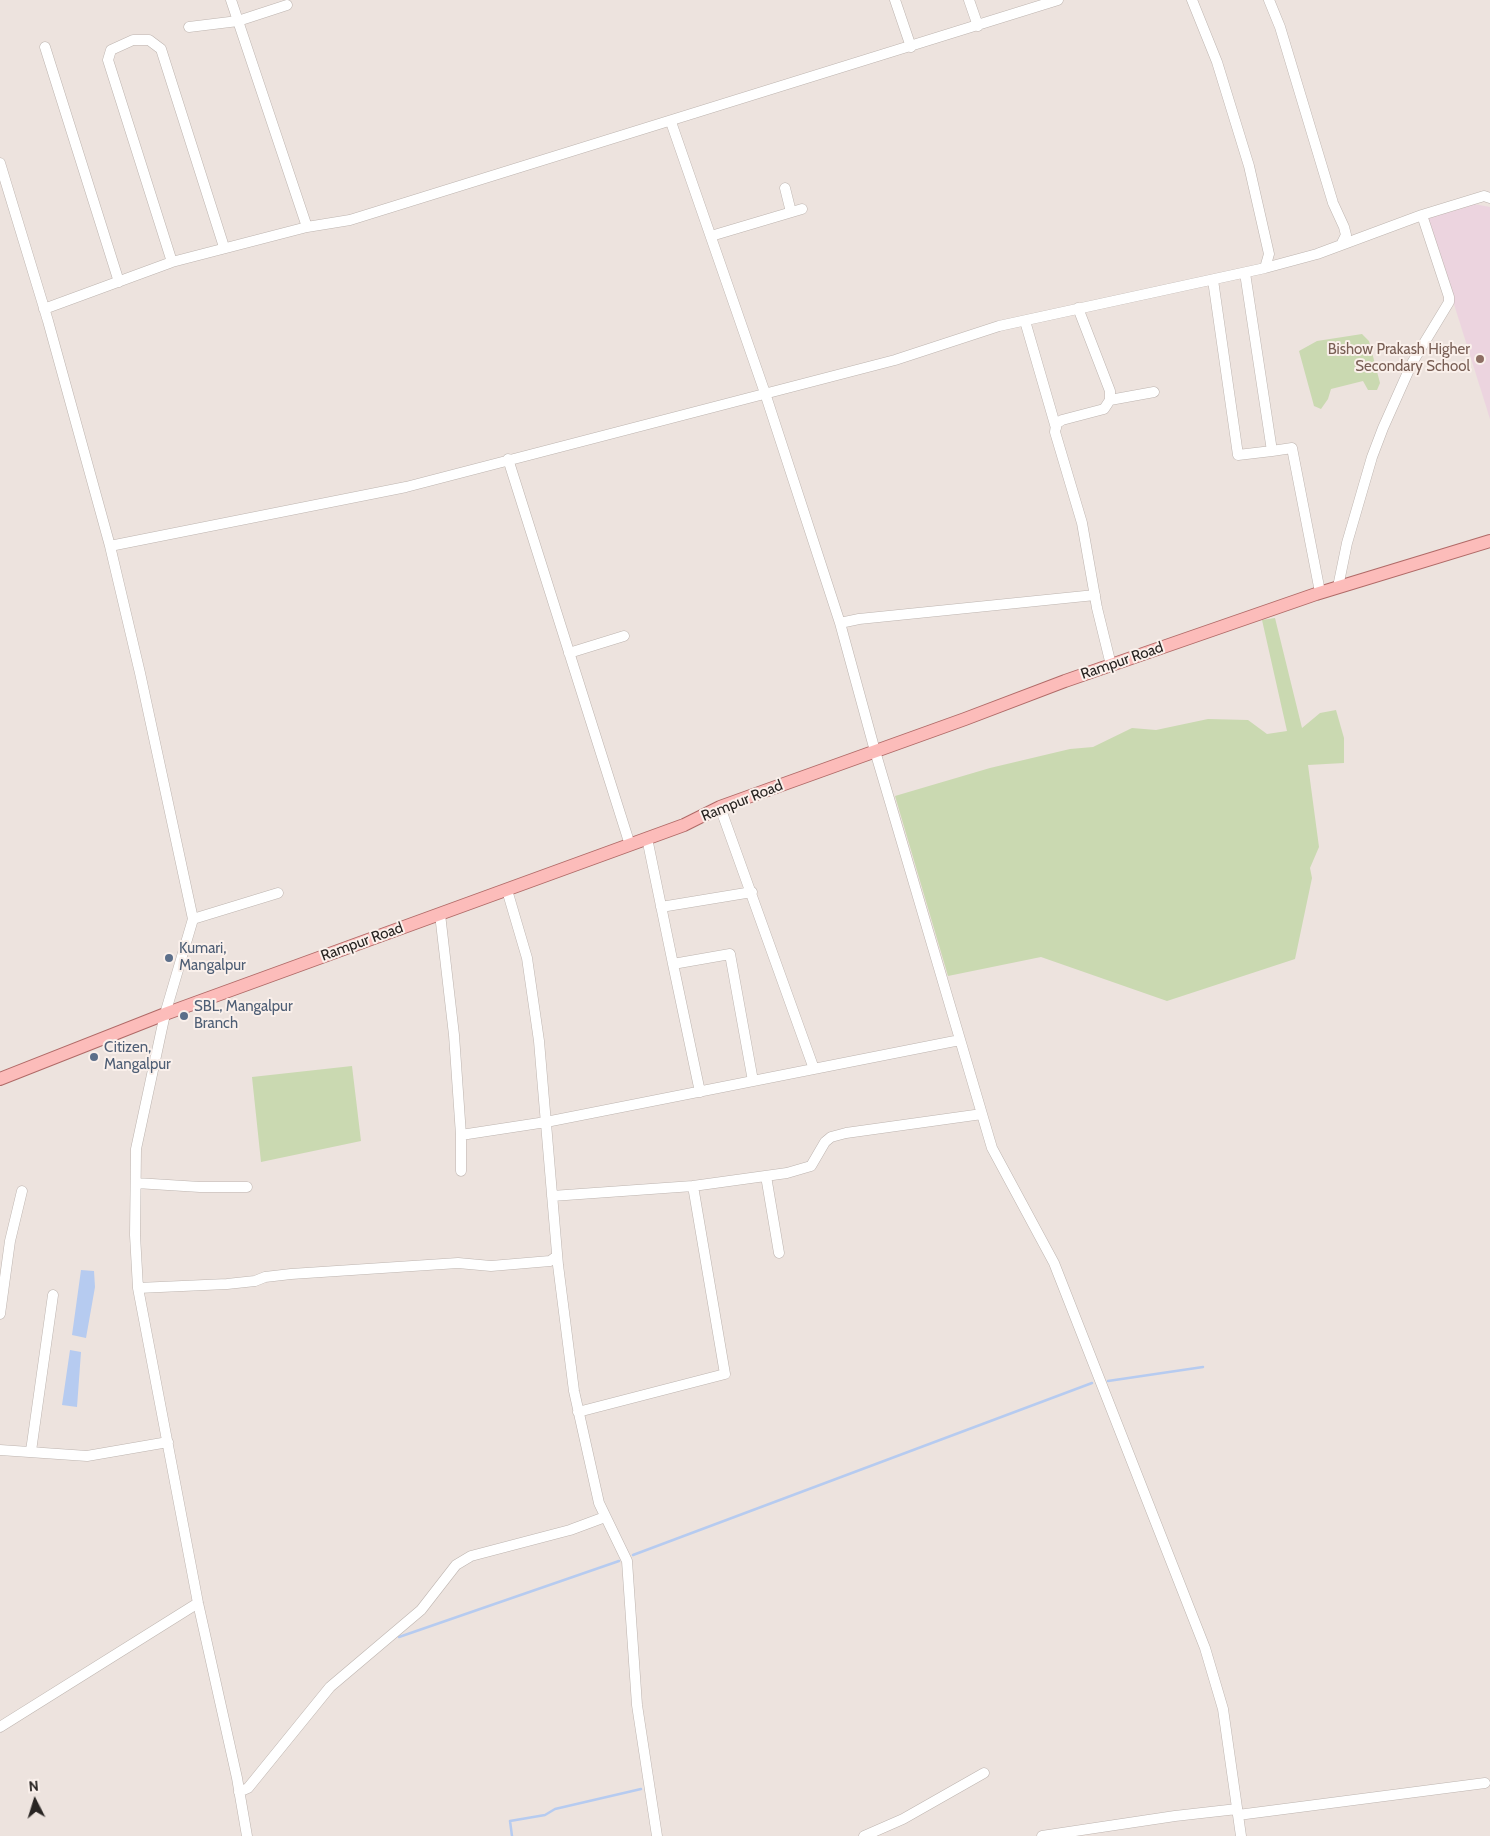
<!DOCTYPE html>
<style>
body{margin:0}
#map{position:relative;width:1490px;height:1836px;overflow:hidden;background:#ede3de;font-family:Cabin,sans-serif}
canvas{display:block}
.north{position:absolute;left:10px;top:1776px;width:50px;height:50px;-webkit-text-stroke:4px #faf0eb;paint-order:stroke;rotate:355deg;font-size:14px;font-weight:700;line-height:20px;text-align:center;color:#282422}
.north::after{content:'';display:block;margin:auto;width:18px;height:22px;background:#282422;clip-path:polygon(50% 0,100% 100%,50% 72%,0 100%)}
</style>
<div id="map">
<canvas width="1490" height="1836"></canvas>
<div class="north">N</div>
</div>
<script>
const ctx = document.querySelector('canvas').getContext('2d');
ctx.lineJoin = 'round';
function fillPath(path, color) { ctx.fillStyle = color; ctx.fill(path, 'evenodd'); }
const poly = rows => new Path2D(rows.map(r => 'M' + r).join(''));
function stroke(path, color, width, dash) { ctx.strokeStyle = color; ctx.lineWidth = width; ctx.lineCap = dash ? 'butt' : 'round'; ctx.setLineDash(dash || []); ctx.stroke(path); }
function label(font, color, halo, rows, align = 'center') {
  ctx.font = font + ' Cabin,sans-serif'; ctx.lineWidth = 4; ctx.setLineDash([]); ctx.textBaseline = 'middle'; ctx.strokeStyle = halo; ctx.fillStyle = color; for (const [text, x, y, turn = 0] of rows) {
    ctx.save(); ctx.translate(x, y); ctx.rotate((+turn || 0) * Math.PI / 180); ctx.textAlign = isNaN(turn) ? turn : align; if (halo) ctx.strokeText(text, 0, 0); ctx.fillText(text, 0, 0); ctx.restore();
  }
}
const education = poly([
 [1463,202,1490,207,1490,419,1427,218]
]);
const green = poly([
 [1362,334,1369,341,1380,383,1377,390,1368,390,1363,381,1331,389,1328,399,1321,409,1314,406,1299,351,1317,341],
 [1275,618,1302,728,1320,713,1336,710,1344,738,1344,763,1308,765,1319,847,1310,868,1312,878,1295,959,1167,1001,1041,957,948,976,895,796,990,768,1070,749,1093,747,1132,728,1156,730,1208,719,1248,720,1267,734,1287,731,1262,620],
 [352,1066,361,1141,261,1162,252,1077]
]);
const water = poly([
 [81,1270,94,1271,95,1287,86,1338,72,1335],
 [70,1350,81,1352,77,1407,62,1405]
]);
const stream = poly([
 [1108,1381,1203,1367],
 [633,1555,1092,1383],
 [399,1637,619,1561],
 [512,1836,510,1821,545,1815,555,1809,641,1789]
]);
const minor = poly([
 [231,0,307,227],
 [895,0,911,47],
 [969,0,978,26],
 [1192,0,1217,62,1249,166,1269,254,1265,268],
 [1269,0,1280,27,1333,203,1344,227,1346,235,1341,245],
 [189,27,238,21,287,5],
 [45,47,119,282],
 [671,122,765,393,840,623,875,751,992,1148,1054,1263,1205,1648,1223,1709,1241,1836],
 [0,163,48,321,110,546,140,673,193,919,165,1014,136,1149,135,1235,138,1288,198,1603,237,1778,247,1836],
 [785,188,791,212],
 [1422,215,1484,196,1490,198],
 [711,236,802,209],
 [172,262,108,60,111,50,133,40,149,40,161,49,224,247],
 [1245,273,1272,451,1292,448,1320,592],
 [1213,280,1238,455,1272,451],
 [1078,308,1110,391,1110,400,1104,409,1062,420,1056,424,1055,432,1082,523,1097,608,1111,665],
 [44,309,172,262,307,227,350,220,1058,0],
 [1025,321,1056,428],
 [1110,400,1154,392],
 [508,459,630,845],
 [110,546,406,487,895,360,999,326,1265,268,1317,254,1422,215,1449,297,1449,302,1412,363,1383,428,1372,457,1347,543,1338,587],
 [840,623,859,619,1095,595],
 [569,653,624,636],
 [720,807,814,1069],
 [647,838,673,964,730,954,753,1081],
 [507,890,527,958,539,1041,558,1265,574,1391,599,1503,627,1561,637,1705,657,1836],
 [661,907,752,892],
 [440,914,454,1035,461,1135,461,1171],
 [193,919,278,893],
 [673,964,700,1092],
 [461,1135,546,1122,960,1040],
 [766,1176,779,1253],
 [136,1183,200,1187,247,1187],
 [552,1196,693,1186,787,1173,811,1166,825,1142,831,1137,846,1133,982,1114],
 [138,1288,227,1284,255,1281,265,1277,291,1274,458,1263,491,1266,550,1261,557,1256],
 [0,1314,10,1241,22,1191],
 [578,1412,725,1374,693,1186],
 [0,1450,87,1456,168,1442],
 [31,1451,53,1295],
 [0,1727,198,1603],
 [239,1792,248,1788,330,1687,421,1610,456,1565,471,1556,570,1530,605,1517],
 [1238,1815,1485,1783],
 [864,1836,903,1819,984,1773],
 [1042,1836,1175,1816,1237,1809]
]);
const major = poly([
 [0,1079,165,1014,684,825,720,807,965,719,1065,681,1316,594,1490,541]
]);
const markers = [
 [1480,359,5,"#8d6e63"],
 [169,958,5,"#5c6f8a"],
 [184,1016,5,"#5c6f8a"],
 [94,1057,5,"#5c6f8a"]
];
const educationNames = [
 ["Bishow Prakash Higher",1470,350],
 ["Secondary School",1470,367]
];
const streetNames = [
 ["Rampur Road",1122,661,-19],
 ["Rampur Road",742,801,-22],
 ["Rampur Road",362,942,-20]
];
const serviceNames = [
 ["Kumari,",179,949],
 ["Mangalpur",179,966],
 ["SBL, Mangalpur",194,1007],
 ["Branch",194,1024],
 ["Citizen,",104,1048],
 ["Mangalpur",104,1065]
];
fillPath(education, '#ecd4df');
fillPath(green, '#cad9b1');
fillPath(water, '#b6cbf0');
stroke(stream, '#b6cbf0', 2.5);
stroke(minor, '#bdb4af', 11);
stroke(major, '#b06a67', 14);
stroke(minor, '#fff', 10);
stroke(major, '#fcbcba', 12);
for (const [x, y, r, color] of markers) { const dot = new Path2D(); dot.arc(x, y, r, 0, 2 * Math.PI); ctx.fillStyle = color; ctx.fill(dot); stroke(dot, '#faf0eb', 2); }
label('15px', '#785e54', '#faf0eb', educationNames, 'right');
label('15px', '#282422', '#faf0eb', streetNames);
label('15px', '#4e5e75', '#faf0eb', serviceNames, 'left');
</script>
